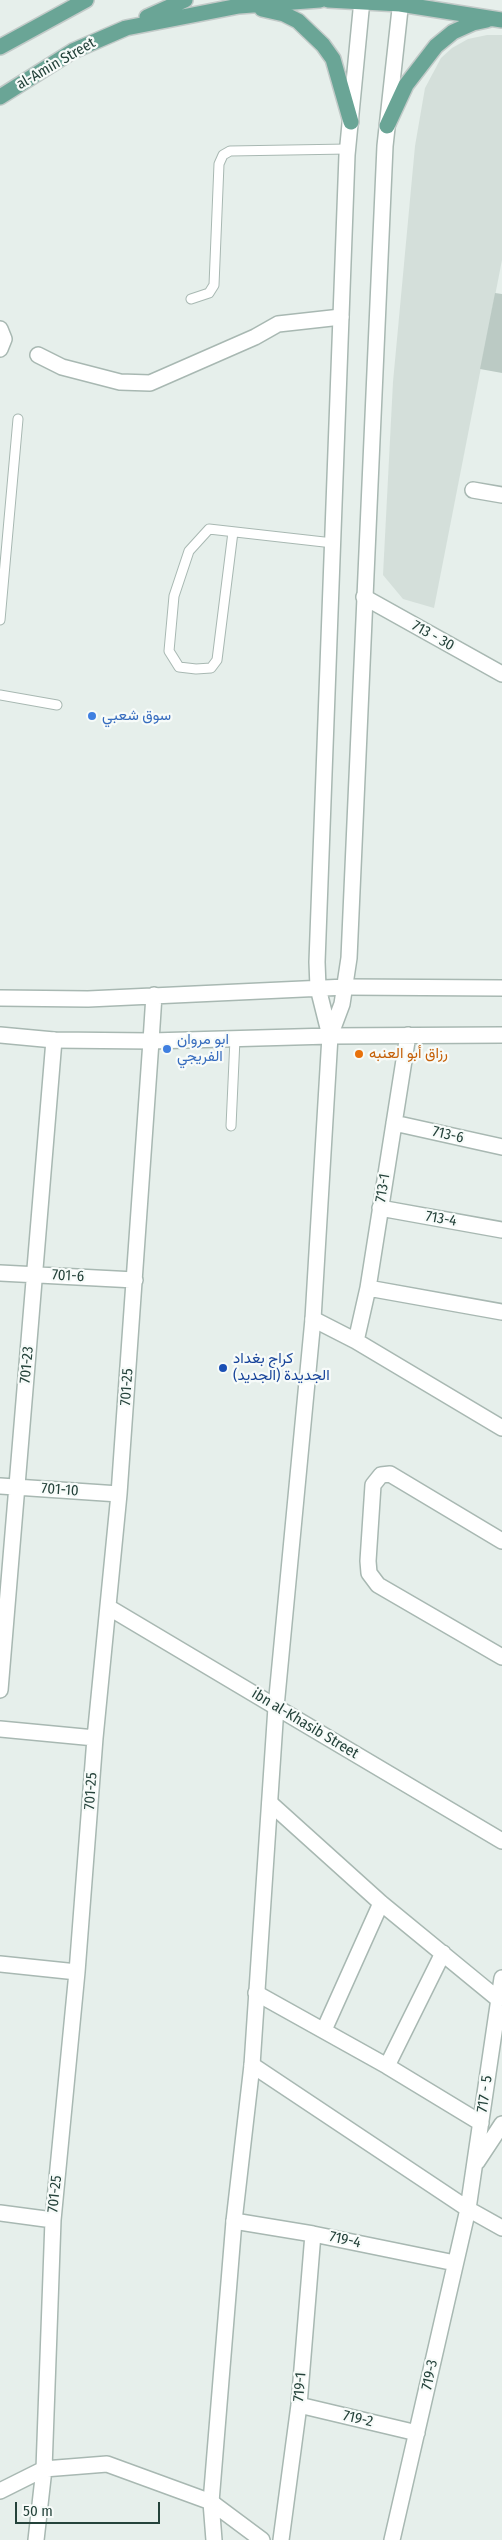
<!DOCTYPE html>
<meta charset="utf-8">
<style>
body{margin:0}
#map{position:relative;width:502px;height:2540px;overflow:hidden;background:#e6efeb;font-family:"Fira Sans Condensed",sans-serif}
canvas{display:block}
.scale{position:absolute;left:15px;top:2502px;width:145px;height:22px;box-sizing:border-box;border:2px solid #24423a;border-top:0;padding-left:6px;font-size:15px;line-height:18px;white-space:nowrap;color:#24423a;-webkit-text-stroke:4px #f7fbf9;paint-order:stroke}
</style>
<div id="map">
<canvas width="502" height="2540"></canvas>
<div class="scale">50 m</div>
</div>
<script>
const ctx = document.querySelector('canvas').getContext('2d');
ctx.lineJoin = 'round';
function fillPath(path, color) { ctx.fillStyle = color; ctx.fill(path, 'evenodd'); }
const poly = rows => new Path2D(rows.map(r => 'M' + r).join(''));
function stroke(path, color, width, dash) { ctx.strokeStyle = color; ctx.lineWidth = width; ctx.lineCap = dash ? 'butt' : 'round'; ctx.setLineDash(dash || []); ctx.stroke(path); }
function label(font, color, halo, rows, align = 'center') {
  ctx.font = font + ' "Fira Sans Condensed",Vazirmatn,sans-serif'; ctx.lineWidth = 4.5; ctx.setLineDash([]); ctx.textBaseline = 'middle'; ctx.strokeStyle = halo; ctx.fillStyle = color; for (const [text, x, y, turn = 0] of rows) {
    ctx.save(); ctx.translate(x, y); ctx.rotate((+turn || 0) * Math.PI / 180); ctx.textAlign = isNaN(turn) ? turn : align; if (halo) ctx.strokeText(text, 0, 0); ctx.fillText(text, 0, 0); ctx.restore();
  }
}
const built = poly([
 [487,35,502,35,502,260,434,608,403,599,383,575,393,382,415,146,425,88,441,58,452,48,468,39]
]);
const building = poly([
 [495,293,502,294,502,373,480,369]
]);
const service = poly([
 [191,299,209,293,214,285,219,164,223,155,230,151,348,149],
 [233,532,217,660,211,668,196,669,179,667,169,651,174,596,189,551,209,529,333,543],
 [0,620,18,419],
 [0,695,57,705],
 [231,1126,235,1039]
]);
const minor = poly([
 [0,329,4,339,0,349],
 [38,355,62,367,120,382,150,383,255,337,278,324,341,317],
 [473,490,502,495],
 [364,597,502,674],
 [346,987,502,988],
 [330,1036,502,1035],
 [394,1123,502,1147],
 [380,1208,502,1230],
 [0,1273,135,1280],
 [368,1288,502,1312],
 [313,1319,356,1341,502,1428],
 [356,1341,368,1288,408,1035],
 [0,1486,119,1494],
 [502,1541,390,1474,381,1475,373,1485,368,1561,369,1573,378,1585,502,1657],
 [108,1607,276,1707],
 [0,1690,54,1040],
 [0,1729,95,1738],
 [270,1803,381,1903,498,1999],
 [0,1964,77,1972],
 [256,1993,387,2066,481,2123],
 [324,2030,381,1903],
 [252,2065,468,2209,502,2228],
 [387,2066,443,1953],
 [477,2162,502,2124],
 [0,2213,53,2220],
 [234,2221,313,2234,455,2263],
 [299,2405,417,2433],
 [0,2491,44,2469,107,2464,211,2502,262,2540],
 [211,2502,214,2540],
 [36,2540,44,2469,53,2220,77,1972,95,1738,119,1494,151,1041],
 [281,2540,299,2405,313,2234],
 [392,2540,468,2209,502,1978]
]);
const tertiary = poly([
 [0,998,88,999,346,987],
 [0,1035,54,1040,151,1041,330,1036],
 [330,1036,342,1004,349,958,385,146,401,0],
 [151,1041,154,995],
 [276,1707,502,1841],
 [211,2502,234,2221,252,2065,276,1707,313,1319,330,1036,318,988,317,962,347,155,362,0]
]);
const primary = poly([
 [328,0,400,4,502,20],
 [262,9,284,14,298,21,323,45,333,59,351,122],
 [147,17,185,0],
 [0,47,86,0],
 [0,97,73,51,126,28,239,6,320,0],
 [387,126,406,85,436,46,453,32,473,23,487,20]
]);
const markers = [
 [92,716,5,"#3f7fe0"],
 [167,1049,5,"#3f7fe0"],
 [359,1054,5,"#e8710a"],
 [223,1368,5,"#1a4fb4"]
];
const streetNames = [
 ["al-Amin Street",56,64,-30],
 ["713 - 30",433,636,29],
 ["713-6",448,1135,13],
 ["713-1",383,1188,-81],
 ["713-4",441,1219,10],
 ["701-6",68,1276,3],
 ["701-23",27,1365,-85],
 ["701-25",127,1387,-86],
 ["701-10",60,1490,4],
 ["ibn al-Khasib Street",305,1724,31],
 ["701-25",91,1791,-86],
 ["717 - 5",485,2094,-82],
 ["701-25",55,2194,-84],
 ["719-4",345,2240,12],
 ["719-3",430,2375,-78],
 ["719-1",300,2387,-85],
 ["719-2",358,2419,13]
];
const shopNames = [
 ["سوق شعبي",102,716],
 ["ابو مروان",177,1040],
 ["الفريجي",177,1057]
];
const foodNames = [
 ["رزاق أبو العنبه",369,1054]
];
const transitNames = [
 ["كراج بغداد",233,1359],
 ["الجديدة (الجديد)",233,1376]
];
fillPath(built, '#d4dfda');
fillPath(building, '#bbcac4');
stroke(service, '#a8b8b2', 11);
stroke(minor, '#a8b8b2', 18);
stroke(tertiary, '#a8b8b2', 18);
stroke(primary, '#c2cac8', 18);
stroke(service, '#fff', 9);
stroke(minor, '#fff', 15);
stroke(tertiary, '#fff', 15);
stroke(primary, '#6aa596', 15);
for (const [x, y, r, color] of markers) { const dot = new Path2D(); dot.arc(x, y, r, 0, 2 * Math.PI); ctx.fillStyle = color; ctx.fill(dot); stroke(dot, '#f7fbf9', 2); }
label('15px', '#24423a', '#f7fbf9', streetNames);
label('15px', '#366cbe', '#f7fbf9', shopNames, 'left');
label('15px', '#c56008', '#f7fbf9', foodNames, 'left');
label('15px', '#164399', '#f7fbf9', transitNames, 'left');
</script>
